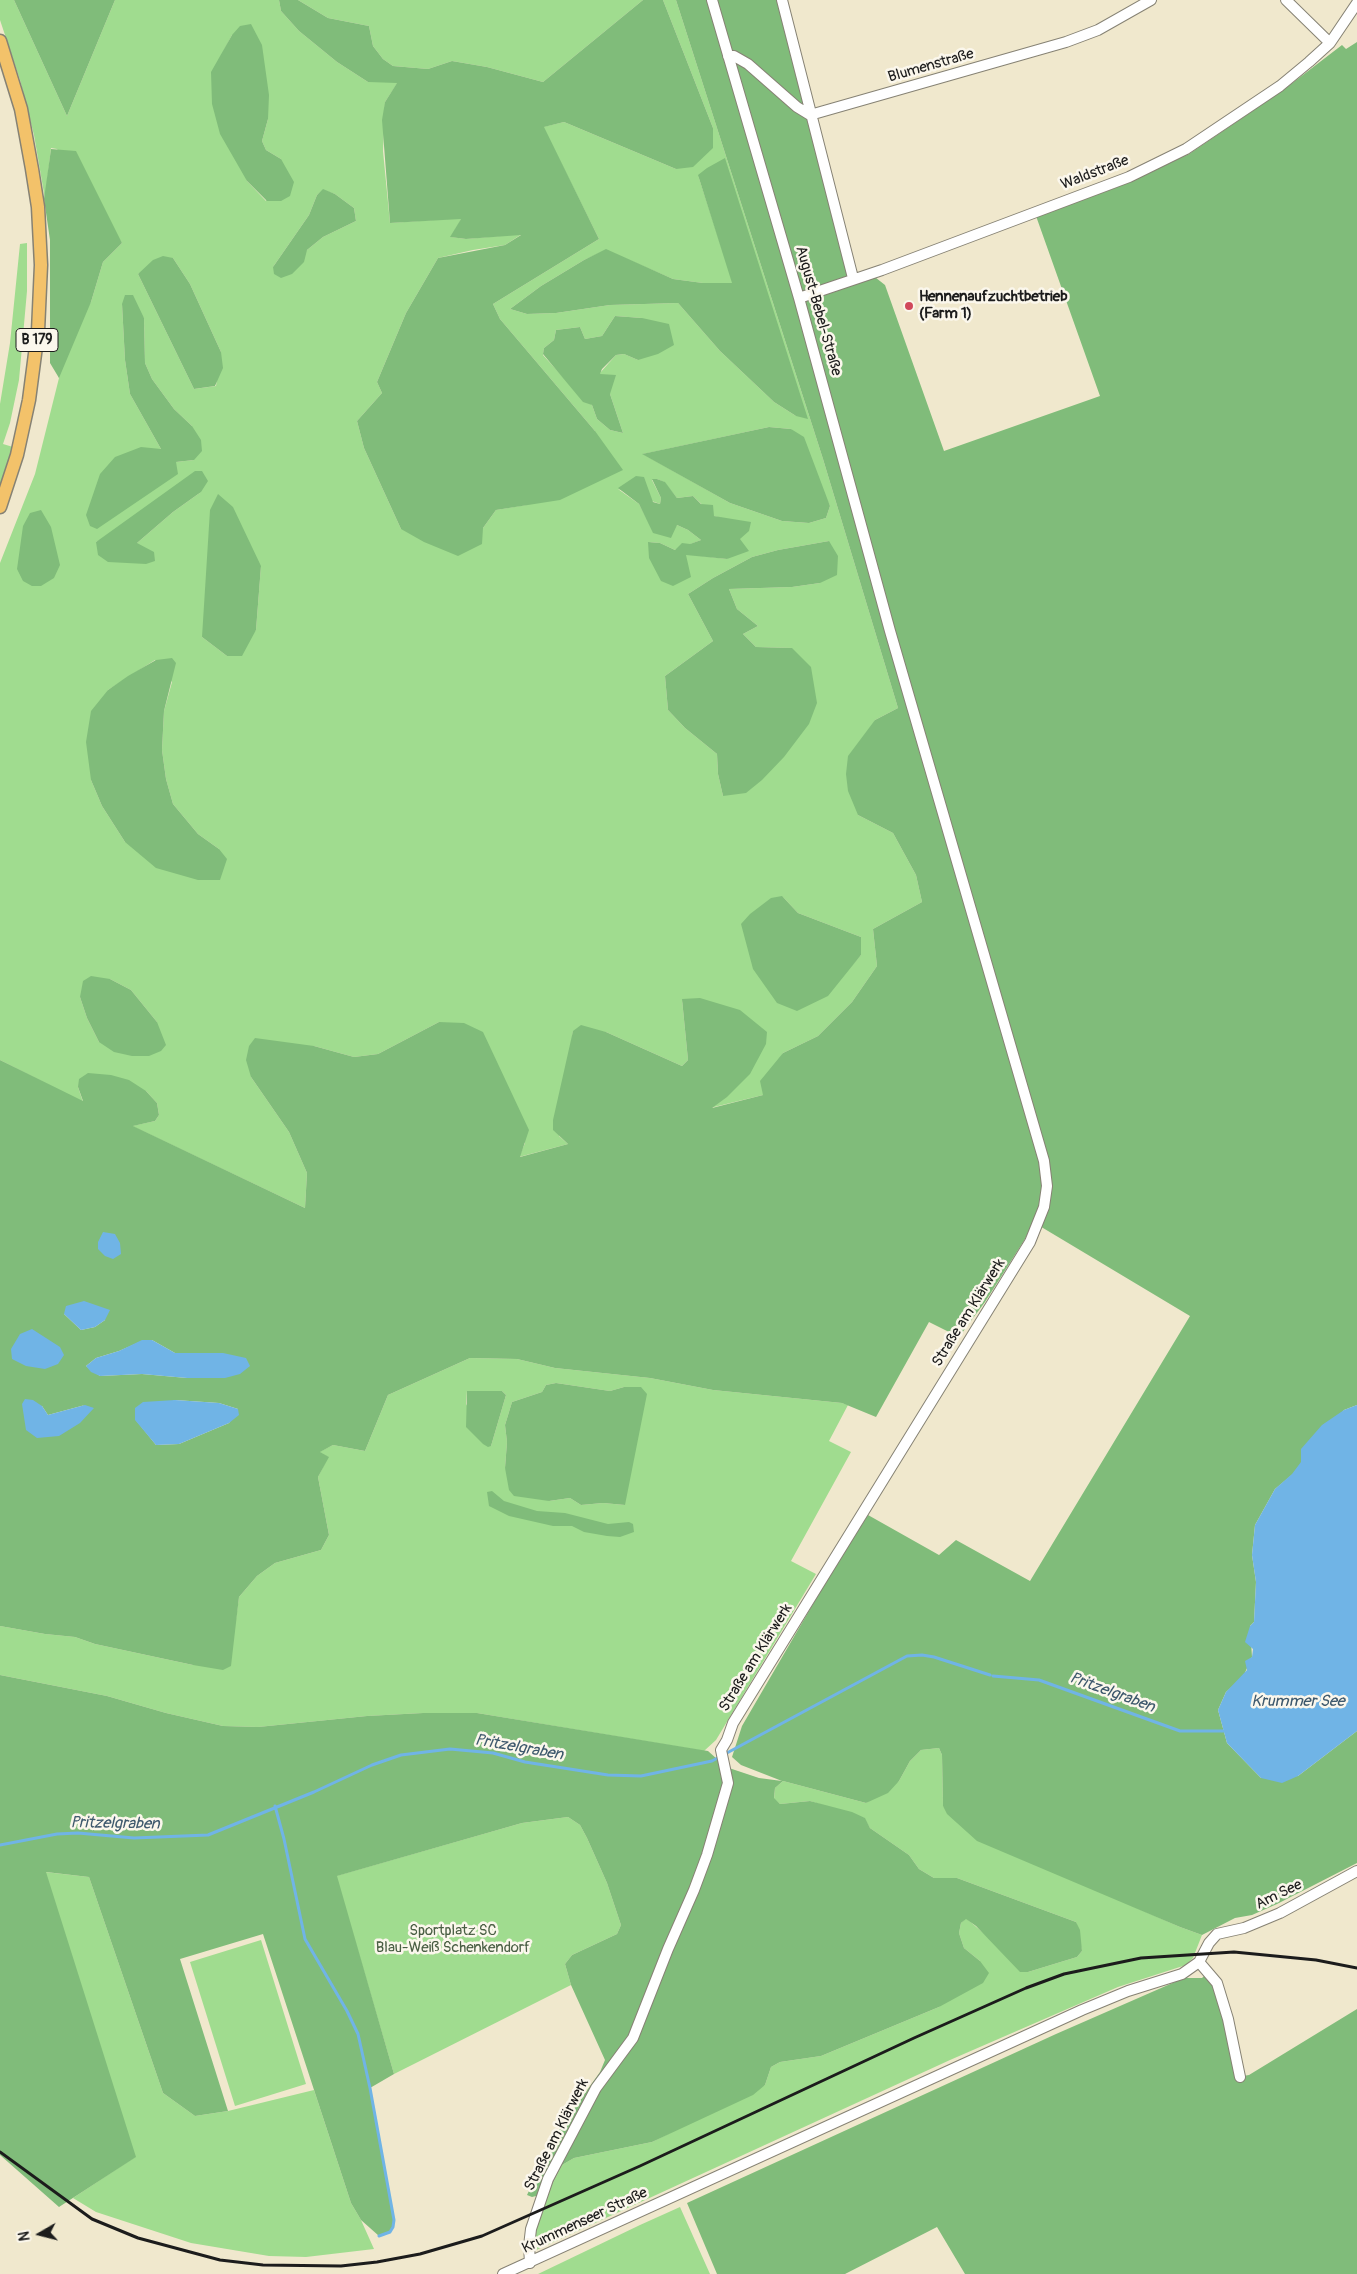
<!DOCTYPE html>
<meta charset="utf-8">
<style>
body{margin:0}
#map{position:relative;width:1357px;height:2274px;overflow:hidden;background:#f0e8cd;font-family:Pangolin,sans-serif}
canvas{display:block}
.north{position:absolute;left:15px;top:2209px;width:50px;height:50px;-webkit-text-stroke:4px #fbf7ec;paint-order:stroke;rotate:262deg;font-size:14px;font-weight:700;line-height:20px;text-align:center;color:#1c1c1c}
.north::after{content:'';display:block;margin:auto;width:18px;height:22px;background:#1c1c1c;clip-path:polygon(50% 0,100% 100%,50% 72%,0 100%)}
</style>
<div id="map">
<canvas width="1357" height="2274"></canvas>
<div class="north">N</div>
</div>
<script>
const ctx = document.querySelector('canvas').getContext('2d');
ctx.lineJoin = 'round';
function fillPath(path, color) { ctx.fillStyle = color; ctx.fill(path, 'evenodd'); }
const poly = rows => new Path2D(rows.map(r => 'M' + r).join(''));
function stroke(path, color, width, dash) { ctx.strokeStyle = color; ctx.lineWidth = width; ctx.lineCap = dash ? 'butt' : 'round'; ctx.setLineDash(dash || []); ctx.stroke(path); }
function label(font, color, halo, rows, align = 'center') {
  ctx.font = font + ' Pangolin,sans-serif'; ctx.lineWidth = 5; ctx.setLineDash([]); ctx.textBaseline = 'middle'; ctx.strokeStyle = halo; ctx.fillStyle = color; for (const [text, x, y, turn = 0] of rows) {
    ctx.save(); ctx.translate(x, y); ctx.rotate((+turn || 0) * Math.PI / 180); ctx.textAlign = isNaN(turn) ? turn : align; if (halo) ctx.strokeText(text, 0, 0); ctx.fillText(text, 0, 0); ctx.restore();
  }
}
const green = poly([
 [0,0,14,0,67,116,115,0,279,0,281,11,299,31,337,62,368,82,398,82,385,102,383,151,390,223,462,218,451,237,466,239,522,234,505,245,473,250,438,258,406,313,377,382,382,393,357,421,364,448,401,529,483,528,496,510,526,505,595,431,500,319,493,304,599,239,543,127,564,122,676,169,713,128,663,0,676,0,823,459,898,708,875,720,858,815,893,833,916,875,922,902,873,929,877,966,852,1002,818,1036,783,1053,763,1095,710,1108,682,999,688,1060,682,1066,606,1032,573,1031,559,1136,568,1144,519,1157,525,1143,439,1022,378,1054,354,1057,314,1046,251,1077,289,1132,307,1173,305,1208,132,1126,155,1121,159,1115,157,1103,146,1091,78,1087,83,1102,0,1060,0,563,35,474,59,378,52,357,91,302,103,262,122,243,57,149,51,148,45,199,34,135,20,80,0,20],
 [232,35,268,119,262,141,266,150,281,159,266,201,247,181,223,52],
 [698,175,796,416,774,402,720,351,678,303,610,305,556,313,527,314,510,309,541,286,584,260,606,250,673,279,703,283,733,283],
 [323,190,335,194,354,208,356,221,323,237,307,250,273,267,309,215,317,195],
 [173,258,190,284,221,352,216,386,194,389,138,274],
 [122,304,144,318,145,363,152,379,174,409,192,426,194,460,176,462,161,449,130,394,125,360],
 [615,316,642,318,638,360,624,354,616,355,599,374,610,394,623,433,610,430,597,419,592,405,562,376,543,355,544,348,554,340,556,330,580,327,585,339,602,336],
 [769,427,791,429,830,506,826,518,809,523,782,521,730,503,643,454],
 [657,479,664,482,677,498,693,496,714,516,729,520,740,539,727,559,686,554,648,542,660,543,675,550,701,540,688,530,677,525,654,533,639,504,618,489,660,504,661,498,652,480],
 [201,492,173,512,137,543,96,542],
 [829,541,820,583,792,587,729,589,737,609,758,626,743,634,756,647,792,648,723,796,718,774,717,754,685,728,668,710,665,676,713,641,688,594,713,578,752,557,778,550],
 [261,566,256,630,227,656,202,637],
 [155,660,172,682,164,711,162,750,166,779,173,804,198,834,219,849,125,842,102,806,91,780,108,690],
 [782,896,798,913,861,937,861,955,845,973],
 [110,979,131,990,157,1022,99,1042,87,1018,80,997],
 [298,0,643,0,543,82,487,67,452,61,428,69,393,66,383,59,373,46,369,26,328,18],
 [27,243,27,291,19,380,10,423,3,444,13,447,0,489,0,404,10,343,20,244],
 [470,1358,517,1359,555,1368,650,1378,713,1390,842,1403,848,1405,829,1441,851,1452,791,1561,816,1574,716,1740,704,1751,477,1713,423,1713,367,1716,258,1727,223,1726,166,1713,107,1696,0,1675,0,1626,45,1634,75,1637,95,1644,193,1665,236,1619,239,1597,257,1576,275,1563,321,1550,329,1535,318,1477,328,1457,319,1452,333,1445,365,1451,388,1395],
 [556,1383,610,1391,624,1387,625,1505,603,1503,581,1505,570,1498,549,1501,505,1468,507,1442,505,1425,512,1402,542,1392,546,1385],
 [467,1391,502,1391,506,1395,491,1446,466,1404],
 [939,1748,942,1755,943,1806,1130,1905,1180,1927,1202,1935,1193,1958,1186,1965,1118,1987,950,2060,534,2251,533,2239,548,2193,562,2165,574,2158,652,2142,765,2085,771,2067,780,2062,821,2056,939,2007,980,1961,964,1948,959,1933,961,1923,966,1918,1028,1972,1077,1957,1082,1951,1076,1922,957,1878,934,1878,919,1869,909,1855,870,1828,864,1818,810,1801,780,1804,774,1799,775,1788,783,1781,866,1803,899,1781,910,1761,921,1750],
 [568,1817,580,1825,587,1838,607,1883,621,1925,617,1934,572,1955,565,1964,571,1985,394,2074,336,1876,522,1823],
 [45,1872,89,1877,163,2093,195,2116,228,2111,314,2090,351,2203,361,2220,374,2249,306,2257,269,2256,191,2243,96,2212,73,2198,135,2157],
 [261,1940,306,2084,235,2106,190,1962],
 [680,2207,710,2274,538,2274,640,2225]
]);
const forest = poly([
 [14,0,115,0,67,116],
 [279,0,298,0,328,18,369,26,373,46,383,59,393,66,428,69,452,61,487,67,543,82,643,0,663,0,713,128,713,148,693,167,676,169,564,122,544,127,599,239,493,304,500,319,595,431,623,470,560,500,496,510,483,528,482,544,458,556,424,542,401,529,364,448,357,421,382,393,377,382,406,313,438,258,505,245,521,235,466,239,450,237,461,219,390,223,382,120,385,102,397,83,368,82,337,62,299,31,281,11],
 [676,0,778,0,850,276,866,270,885,285,944,451,1100,396,1036,216,1115,188,1189,154,1282,91,1342,45,1346,49,1357,42,1357,1405,1344,1410,1293,1474,1275,1489,1255,1525,1252,1555,1256,1582,1254,1622,1250,1626,1252,1657,1243,1677,1226,1692,1218,1710,1227,1743,1261,1778,1298,1776,1357,1731,1357,1863,1277,1904,1252,1915,1235,1918,1202,1935,1180,1927,977,1841,947,1814,943,1806,942,1755,939,1748,921,1750,910,1761,899,1781,888,1793,866,1803,783,1781,775,1788,774,1798,780,1804,810,1801,852,1812,865,1818,870,1828,909,1855,919,1869,934,1878,957,1878,1076,1922,1080,1930,1082,1951,1077,1957,1028,1972,1020,1972,976,1926,966,1919,961,1923,959,1933,964,1948,980,1961,989,1973,983,1983,939,2007,821,2056,780,2062,771,2067,765,2085,753,2095,652,2142,574,2158,562,2165,548,2193,532,2197,527,2195,558,2131,600,2072,605,2060,571,1985,565,1964,572,1955,617,1934,621,1925,607,1883,587,1838,580,1825,568,1817,522,1823,337,1876,394,2074,370,2088,394,2220,393,2227,390,2232,379,2236,361,2220,351,2203,263,1934,180,1959,228,2111,195,2116,163,2093,89,1877,46,1872,136,2157,59,2207,0,2155,0,1675,107,1696,166,1713,223,1726,258,1727,367,1716,423,1713,477,1713,708,1751,726,1767,759,1778,782,1781,741,1765,732,1757,742,1726,827,1580,868,1515,939,1555,956,1540,1030,1581,1190,1316,1033,1222,1025,1239,985,1302,959,1337,929,1322,876,1417,842,1403,713,1390,650,1378,555,1368,517,1359,470,1358,388,1395,365,1451,333,1445,320,1452,329,1457,318,1477,329,1535,321,1550,275,1563,257,1576,239,1597,231,1666,223,1670,193,1665,95,1644,75,1637,45,1634,0,1626,0,1060,83,1101,78,1087,79,1079,88,1073,111,1075,129,1080,146,1091,157,1103,159,1115,155,1121,133,1126,305,1208,307,1173,289,1132,251,1077,246,1060,249,1046,255,1038,314,1046,354,1057,378,1054,439,1022,464,1023,483,1032,529,1130,520,1157,568,1144,553,1130,553,1120,573,1031,581,1025,606,1032,682,1066,688,1060,682,999,700,998,740,1010,767,1032,766,1044,750,1074,727,1097,712,1108,763,1095,760,1081,783,1053,818,1036,852,1002,877,966,873,929,922,902,916,875,893,833,858,815,848,791,846,774,848,756,875,720,898,708,823,459],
 [64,1314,105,1320,95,1327,81,1330],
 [152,1340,175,1353,223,1353,225,1378,187,1378,142,1374,100,1376,86,1366,96,1358,119,1351,142,1341],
 [175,1400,219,1403,238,1409,229,1423,179,1444,156,1445,135,1419],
 [85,1405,26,1430,42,1406,48,1415],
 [251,24,262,45,269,95,268,119,262,141,266,150,281,159,294,182,290,196,281,201,267,201,247,181,220,134,212,104,211,72,232,35,240,26],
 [51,149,76,151,122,243,103,262,91,302,59,378,50,363,50,240,44,199],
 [725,158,808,419,796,416,774,402,720,351,678,303,610,305,556,313,527,314,510,309,541,286,584,260,606,249,673,279,703,283,732,283,698,175,707,168],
 [323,189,335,194,354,208,356,221,323,237,307,250,304,262,292,274,281,278,274,274,273,267,309,215,317,195],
 [163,256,173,258,190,284,221,352,223,368,215,386,194,389,138,274,153,260],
 [125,295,133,295,144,318,145,363,152,379,174,409,192,426,201,440,202,451,194,460,176,462,178,474,97,529,90,526,86,515,100,474,115,457,141,447,161,449,130,394,125,360,122,304],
 [615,316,642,318,669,324,674,345,658,354,638,360,624,354,616,355,602,369,600,374,616,375,610,394,623,433,610,430,597,419,592,405,583,402,543,354,544,348,554,340,556,330,580,327,585,339,602,336],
 [769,427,791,429,804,437,830,506,826,518,809,523,782,521,730,503,642,454],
 [195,471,202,471,208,481,201,492,173,512,137,543,154,552,155,561,146,564,108,562,98,555,96,542],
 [636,476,644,477,653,502,660,504,661,498,652,479,657,479,665,482,677,498,693,496,701,504,713,505,714,516,751,522,749,531,740,539,749,551,727,559,686,555,691,577,673,586,661,581,649,558,648,542,660,543,675,550,682,543,690,544,701,540,688,530,677,525,671,538,653,533,639,504,618,488],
 [218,494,233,507,261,566,256,630,242,656,227,656,202,637,210,510],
 [41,510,51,527,60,565,54,578,41,586,32,586,23,581,17,569,23,526,30,513],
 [829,541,838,556,837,575,820,583,792,587,729,589,737,609,758,626,743,634,756,647,792,648,811,667,817,703,809,724,784,757,762,780,746,793,723,796,718,774,717,754,685,728,668,710,665,676,713,641,688,594,713,578,752,557,778,550],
 [172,658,176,663,164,711,162,750,166,779,173,804,198,834,219,849,227,859,220,880,198,880,156,868,125,842,102,806,91,780,86,742,91,711,108,690,128,676,156,660],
 [782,896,798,913,861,937,861,955,828,996,797,1011,777,1003,753,969,741,924,750,914,771,898],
 [91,976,110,979,131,990,157,1022,166,1045,161,1051,149,1056,132,1056,114,1052,99,1042,87,1018,80,997,83,981],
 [556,1383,610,1391,624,1387,641,1387,647,1394,625,1505,603,1503,581,1505,570,1498,549,1501,514,1496,509,1490,505,1468,507,1442,505,1425,512,1402,542,1392,546,1385],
 [467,1391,502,1391,506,1395,491,1446,488,1447,483,1444,466,1427],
 [492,1491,504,1501,537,1511,565,1513,608,1524,629,1522,633,1524,634,1532,620,1537,607,1536,584,1532,572,1526,553,1526,509,1516,489,1506,487,1492],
 [1205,1975,1218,1994,1237,2077,1249,2075,1357,2009,1357,2274,965,2274,937,2227,845,2274,717,2274,687,2203,1056,2034,1184,1978,1202,1978]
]);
const water = poly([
 [103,1232,115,1234,120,1243,121,1254,113,1259,105,1256,98,1249,98,1242],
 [84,1301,110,1310,105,1320,95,1327,81,1330,64,1314,66,1306],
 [32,1329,60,1347,64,1355,58,1364,45,1369,26,1366,12,1359,11,1349,20,1334],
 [142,1340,152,1340,175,1353,223,1353,246,1358,250,1366,240,1374,225,1378,187,1378,142,1374,100,1376,91,1372,86,1366,96,1358,119,1351],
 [25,1399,33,1400,42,1406,48,1415,85,1405,94,1408,80,1423,59,1436,37,1438,26,1430,22,1404],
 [175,1400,219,1403,238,1409,239,1415,229,1423,179,1444,156,1445,135,1420,135,1408,143,1402],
 [1357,1405,1357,1731,1298,1776,1282,1783,1261,1778,1227,1743,1218,1710,1226,1692,1247,1670,1245,1661,1252,1657,1253,1649,1245,1642,1250,1626,1254,1622,1256,1582,1252,1555,1255,1525,1275,1489,1292,1474,1301,1462,1301,1449,1322,1425,1344,1410]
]);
const stream = poly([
 [993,1676,1039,1680,1180,1731,1225,1731],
 [275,1806,284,1839,305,1939,347,2011,358,2034,370,2088,394,2220,393,2227,390,2232,379,2236],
 [0,1845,57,1834,78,1833,134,1838,208,1835,314,1792,372,1765,401,1755,450,1749,493,1753,525,1762,608,1775,641,1776,712,1761,907,1656,922,1655,934,1657,990,1675]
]);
const minor = poly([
 [782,0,853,278],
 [1286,0,1330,43],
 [728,56,734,56,748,64,797,107,810,115,1066,42,1098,30,1151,0],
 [799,298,882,270,1129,177,1186,149,1280,86,1309,62,1330,43,1357,3],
 [1199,1962,1217,1983,1228,2019,1240,2077],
 [530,2263,529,2246,531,2229,548,2179,596,2088,633,2038,668,1949,694,1890,707,1855,728,1783,721,1750,727,1740,733,1723,1030,1242,1044,1207,1047,1186,1044,1161,890,631,799,298,712,0],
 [503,2274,1082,2010,1128,1991,1182,1974,1199,1962,1209,1943,1217,1934,1244,1928,1280,1913,1357,1871]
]);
const major = poly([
 [0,41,21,109,32,169,38,207,41,265,38,331,29,400,17,455,0,507]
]);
const rail = poly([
 [0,2152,92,2219,138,2238,220,2260,263,2265,341,2266,377,2262,420,2254,482,2236,640,2166,914,2038,1026,1988,1064,1974,1141,1958,1234,1952,1316,1960,1357,1968]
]);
const markers = [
 [909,306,5,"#d1495b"]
];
const shields = [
 [37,340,42]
];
const shieldNames = [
 ["B 179",37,340]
];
const streetNames = [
 ["Blumenstraße",931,66,-16],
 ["Waldstraße",1095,173,-21],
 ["August-Bebel-Straße",818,311,74],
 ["Straße am Klärwerk",969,1313,-58],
 ["Straße am Klärwerk",756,1658,-58],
 ["Am See",1279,1895,-26],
 ["Straße am Klärwerk",557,2135,-63],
 ["Krummenseer Straße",585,2221,-25]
];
const poiNames = [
 ["Hennenaufzuchtbetrieb",919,297],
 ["(Farm 1)",919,314]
];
const parkNames = [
 ["Sportplatz SC",453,1931],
 ["Blau-Weiß Schenkendorf",453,1948]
];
const waterNames = [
 ["Pritzelgraben",1112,1693,20],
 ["Krummer See",1298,1702],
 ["Pritzelgraben",519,1748,10],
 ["Pritzelgraben",115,1824,1]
];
fillPath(green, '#a0dc8f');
fillPath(forest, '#80bc7a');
fillPath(water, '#70b4e6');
stroke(stream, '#70b4e6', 3);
stroke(minor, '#868274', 12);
stroke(major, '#868274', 15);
stroke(minor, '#fff', 10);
stroke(major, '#f3c26a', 12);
stroke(rail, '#1c1c1c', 3);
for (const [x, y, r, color] of markers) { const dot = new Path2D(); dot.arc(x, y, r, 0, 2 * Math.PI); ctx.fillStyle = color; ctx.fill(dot); stroke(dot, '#fbf7ec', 2); }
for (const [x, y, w] of shields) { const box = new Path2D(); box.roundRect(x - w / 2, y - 11.5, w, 23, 4); ctx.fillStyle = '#fbf7ec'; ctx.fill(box); stroke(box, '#1c1c1c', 1); }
label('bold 14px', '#1c1c1c', null, shieldNames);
label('15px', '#1c1c1c', '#fbf7ec', streetNames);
label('bold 15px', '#1c1c1c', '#fbf7ec', poiNames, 'left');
label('15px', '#4a5f44', '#fbf7ec', parkNames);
label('italic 16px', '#3e596d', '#fbf7ec', waterNames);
</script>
